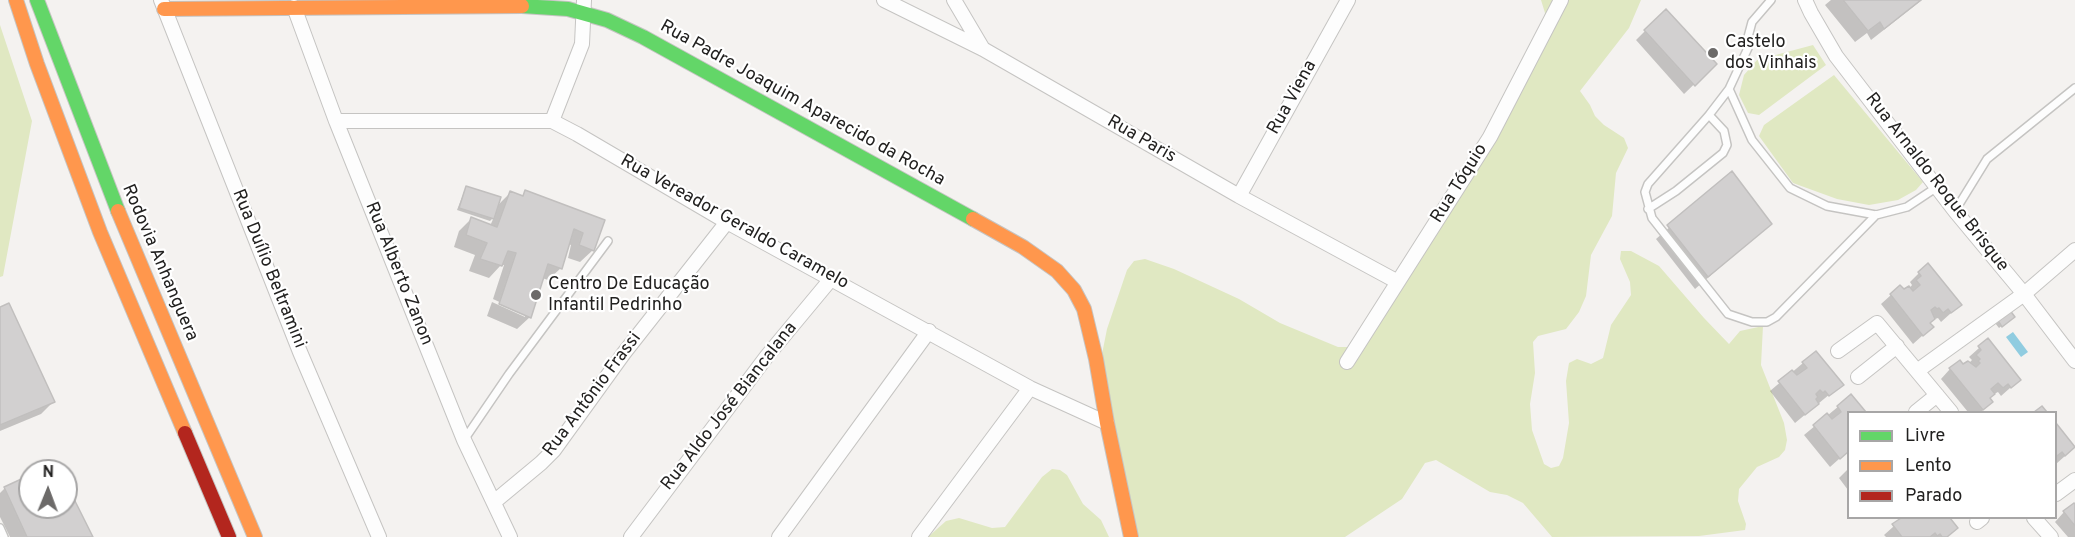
<!DOCTYPE html>
<meta charset="utf-8">
<style>
body{margin:0}
#map{position:relative;width:2075px;height:537px;overflow:hidden;background:#f4f2f0;font-family:Overpass,sans-serif}
canvas{display:block}
.legend{position:absolute;left:1847px;top:411px;width:210px;height:108px;box-sizing:border-box;background:#fff;border:2px solid #a7a6a6;margin:0;padding:8px 10px;list-style:none;font-size:18px;color:#222120}
.legend li{display:flex;align-items:center;gap:12px;height:30px}
.legend b{width:30px;border:2px solid #a7a6a6}
.north{position:absolute;left:18px;top:459px;width:60px;height:60px;box-sizing:border-box;background:#fff;border:2px solid #a7a6a6;border-radius:50%;rotate:1deg;font-size:16px;font-weight:700;line-height:24px;text-align:center;color:#222120}
.north::after{content:'';display:block;margin:auto;width:21px;height:27px;background:#6c6a69;clip-path:polygon(50% 0,100% 100%,50% 72%,0 100%)}
</style>
<div id="map">
<canvas width="2075" height="537"></canvas>
<ul class="legend">
<li><b style="height:8px;background:#63d668"></b>Livre</li>
<li><b style="height:8px;background:#ff974d"></b>Lento</li>
<li><b style="height:8px;background:#b3261e"></b>Parado</li>
</ul>
<div class="north">N</div>
</div>
<script>
const ctx = document.querySelector('canvas').getContext('2d');
ctx.lineJoin = 'round';
function fillPath(path, color) { ctx.fillStyle = color; ctx.fill(path, 'evenodd'); }
const poly = rows => new Path2D(rows.map(r => 'M' + r).join(''));
function stroke(path, color, width, dash) { ctx.strokeStyle = color; ctx.lineWidth = width; ctx.lineCap = dash ? 'butt' : 'round'; ctx.setLineDash(dash || []); ctx.stroke(path); }
function label(font, color, halo, rows, align = 'center') {
  ctx.font = font + ' Overpass,sans-serif'; ctx.lineWidth = 4.5; ctx.setLineDash([]); ctx.textBaseline = 'middle'; ctx.strokeStyle = halo; ctx.fillStyle = color; for (const [text, x, y, turn = 0] of rows) {
    ctx.save(); ctx.translate(x, y); ctx.rotate((+turn || 0) * Math.PI / 180); ctx.textAlign = isNaN(turn) ? turn : align; if (halo) ctx.strokeText(text, 0, 0); ctx.fillText(text, 0, 0); ctx.restore();
  }
}
const green = poly([
 [1541,0,1641,0,1629,28,1580,91,1590,105,1595,116,1604,125,1624,138,1628,148,1616,173,1612,216,1591,255,1586,296,1579,312,1566,329,1538,336,1533,342,1535,373,1530,404,1532,430,1544,464,1551,468,1559,466,1563,458,1569,423,1566,381,1569,363,1577,359,1591,364,1603,358,1611,325,1631,295,1630,282,1620,259,1621,251,1631,251,1659,266,1704,318,1729,344,1740,331,1763,326,1761,365,1784,423,1787,440,1785,450,1779,457,1757,467,1739,489,1738,501,1746,524,1745,530,1699,536,1552,537,1523,503,1507,495,1490,492,1436,460,1425,463,1402,499,1345,537,1132,537,1102,354,1107,329,1127,270,1134,261,1145,259,1174,269,1239,299,1280,323,1338,347,1349,347,1506,110,1543,29,1545,13],
 [0,25,32,121,3,276,0,277],
 [1813,45,1826,65,1759,115,1748,113,1739,95,1744,75,1757,60],
 [1834,75,1923,182,1916,190,1898,200,1869,205,1837,199,1793,183,1759,136,1764,125],
 [1052,469,1060,470,1067,475,1083,504,1101,520,1109,537,928,537,946,521,959,518,992,528,1005,527,1042,477]
]);
const water = poly([
 [2013,332,2028,352,2021,357,2006,337]
]);
const shadow = poly([
 [1831,0,1922,0,1871,40,1867,33,1855,42,1825,5],
 [1645,31,1715,64,1684,94,1636,40],
 [1731,174,1770,224,1695,289,1656,239],
 [466,187,496,207,510,193,521,197,525,192,603,221,593,250,580,262,568,258,571,245,568,244,561,268,548,280,542,278,530,317,517,329,487,316,492,302,525,317,525,314,493,299,504,265,501,265,489,278,469,271,475,255,454,247,459,231,471,219,490,226,494,217,490,221,457,210],
 [1919,273,1960,305,1941,322,1938,318,1932,320,1929,323,1932,327,1913,344,1881,304,1891,295,1909,289,1912,285,1910,282],
 [0,308,53,402,41,414,0,431],
 [2010,319,1999,328,1995,323,1998,320],
 [1988,340,2019,380,2001,396,1998,392,1992,395,1989,399,1991,402,1981,412,1968,412,1941,379,1950,369,1969,363,1972,360,1969,357],
 [1803,363,1842,384,1795,423,1770,391],
 [1851,396,1864,412,1848,412,1848,451,1830,467,1804,435],
 [2056,425,2074,448,2056,464],
 [1848,469,1848,490,1839,478],
 [30,476,30,507,66,507,66,486,92,537,10,537,0,517,0,493,4,489],
 [2075,507,2075,537,2068,537,2055,522,2064,512],
 [1903,518,1948,518,1956,528,1947,537,1886,537,1884,535]
]);
const building = poly([
 [1843,0,1921,0,1884,29,1880,22,1868,31,1843,0],
 [1666,9,1717,64,1695,86,1644,30,1666,9],
 [1732,171,1772,224,1708,277,1667,225,1732,171],
 [466,186,501,197,494,219,459,208,466,186],
 [525,190,605,220,594,251,579,245,583,233,574,229,562,269,548,264,531,318,499,304,516,253,508,251,502,266,480,259,487,243,466,235,471,217,497,227,510,191,523,196,525,190],
 [1928,263,1962,305,1951,313,1948,309,1943,313,1939,308,1937,309,1935,307,1931,310,1935,319,1930,323,1934,327,1923,336,1890,294,1900,285,1904,289,1909,286,1913,291,1920,285,1916,280,1921,276,1918,272,1928,263],
 [9,303,55,402,0,425,0,307,9,303],
 [2009,309,2015,317,2002,327,1997,319,2009,309],
 [1988,338,2021,380,2011,388,2008,384,2003,388,1998,383,1991,389,1995,394,1990,398,1993,402,1983,410,1949,368,1960,360,1963,364,1968,361,1976,367,1980,363,1978,361,1980,359,1976,355,1981,350,1978,346,1988,338],
 [1816,351,1844,385,1829,396,1825,391,1823,393,1820,390,1816,394,1818,397,1816,399,1819,404,1805,415,1778,381,1792,370,1797,375,1807,368,1802,362,1816,351],
 [1851,394,1866,412,1848,412,1848,452,1840,459,1813,425,1827,413,1832,419,1841,412,1837,406,1851,394],
 [2042,406,2047,412,2034,412,2042,406],
 [2056,423,2075,447,2065,456,2062,452,2057,456,2056,454,2056,423],
 [56,462,60,471,37,471,56,462],
 [30,475,30,507,66,507,66,483,93,537,27,537,4,487,30,475],
 [2074,503,2075,504,2075,526,2063,511,2074,503],
 [1901,518,1950,518,1958,528,1947,537,1942,537,1940,534,1937,536,1935,533,1930,537,1902,537,1892,524,1901,518]
]);
const lane = poly([
 [1771,0,1752,22,1748,37,1748,48,1729,89,1752,140,1790,188,1827,206,1876,215,1907,207,1937,187],
 [1729,89,1709,115,1648,184,1645,192,1652,218,1728,314,1752,322,1767,322,1776,317,1876,215],
 [1648,209,1676,191,1723,153,1727,145,1724,131,1709,115],
 [1955,211,1987,159,2075,88],
 [464,440,509,374,608,241],
 [0,528,4,537]
]);
const street = poly([
 [161,0,300,352,379,537],
 [884,0,983,49,1239,196,1398,282],
 [954,0,983,49],
 [1805,0,1811,13,1836,56,1955,211,2024,294,2075,361],
 [294,7,336,121,464,440,510,537],
 [336,121,552,121,577,134,727,222,1030,388,1107,423],
 [552,121,582,44,584,0],
 [1239,196,1348,0],
 [1838,351,1877,323,1951,412],
 [1347,362,1490,137,1561,0],
 [1917,371,2024,294,2075,250],
 [1858,377,1897,346],
 [1916,412,1937,395],
 [2056,494,2075,480],
 [494,502,541,463,554,450,624,353,727,222],
 [2034,518,2051,537],
 [1977,522,1982,518],
 [631,537,767,356,831,279],
 [779,537,929,331],
 [919,537,1030,388]
]);
const fast = poly([
 [37,0,118,211],
 [522,6,568,9,607,20,643,37,973,219]
]);
const slow = poly([
 [16,0,37,64,100,232,185,433],
 [164,9,522,6],
 [118,211,255,537],
 [973,219,1023,247,1057,271,1074,290,1084,309,1096,359,1107,423,1131,537]
]);
const jam = poly([
 [185,433,229,537]
]);
const markers = [
 [1713,53,6,"#6c6a69"],
 [536,295,6,"#6c6a69"]
];
const poiNames = [
 ["Castelo",1725,43],
 ["dos Vinhais",1725,64],
 ["Centro De Educação",548,285],
 ["Infantil Pedrinho",548,306]
];
const streetNames = [
 ["Rua Viena",1293,98,-61],
 ["Rua Padre Joaquim Aparecido da Rocha",802,104,29],
 ["Rua Paris",1141,140,30],
 ["Rua Arnaldo Roque Brisque",1936,183,52],
 ["Rua Tóquio",1460,184,-58],
 ["Rua Vereador Geraldo Caramelo",734,223,29],
 ["Rodovia Anhanguera",159,263,67],
 ["Rua Duílio Beltramini",268,269,68],
 ["Rua Alberto Zanon",398,274,68],
 ["Rua Antônio Frassi",593,395,-53],
 ["Rua Aldo José Biancalana",730,407,-52]
];
fillPath(green, '#e0e8c2');
fillPath(water, '#90cce0');
fillPath(shadow, '#0003');
fillPath(building, '#d2d0d0');
stroke(building, '#c1bfbe', 1.5);
stroke(lane, '#c5c4c2', 10);
stroke(street, '#c5c4c2', 16);
stroke(fast, '#c5c4c2', 16);
stroke(slow, '#c5c4c2', 16);
stroke(jam, '#c5c4c2', 16);
stroke(lane, '#fdfdfd', 7);
stroke(street, '#fdfdfd', 14);
stroke(fast, '#63d668', 14);
stroke(slow, '#ff974d', 14);
stroke(jam, '#b3261e', 14);
for (const [x, y, r, color] of markers) { const dot = new Path2D(); dot.arc(x, y, r, 0, 2 * Math.PI); ctx.fillStyle = color; ctx.fill(dot); stroke(dot, '#fff', 2); }
label('18px', '#222120', '#fff', poiNames, 'left');
label('18px', '#222120', '#fff', streetNames);
</script>
